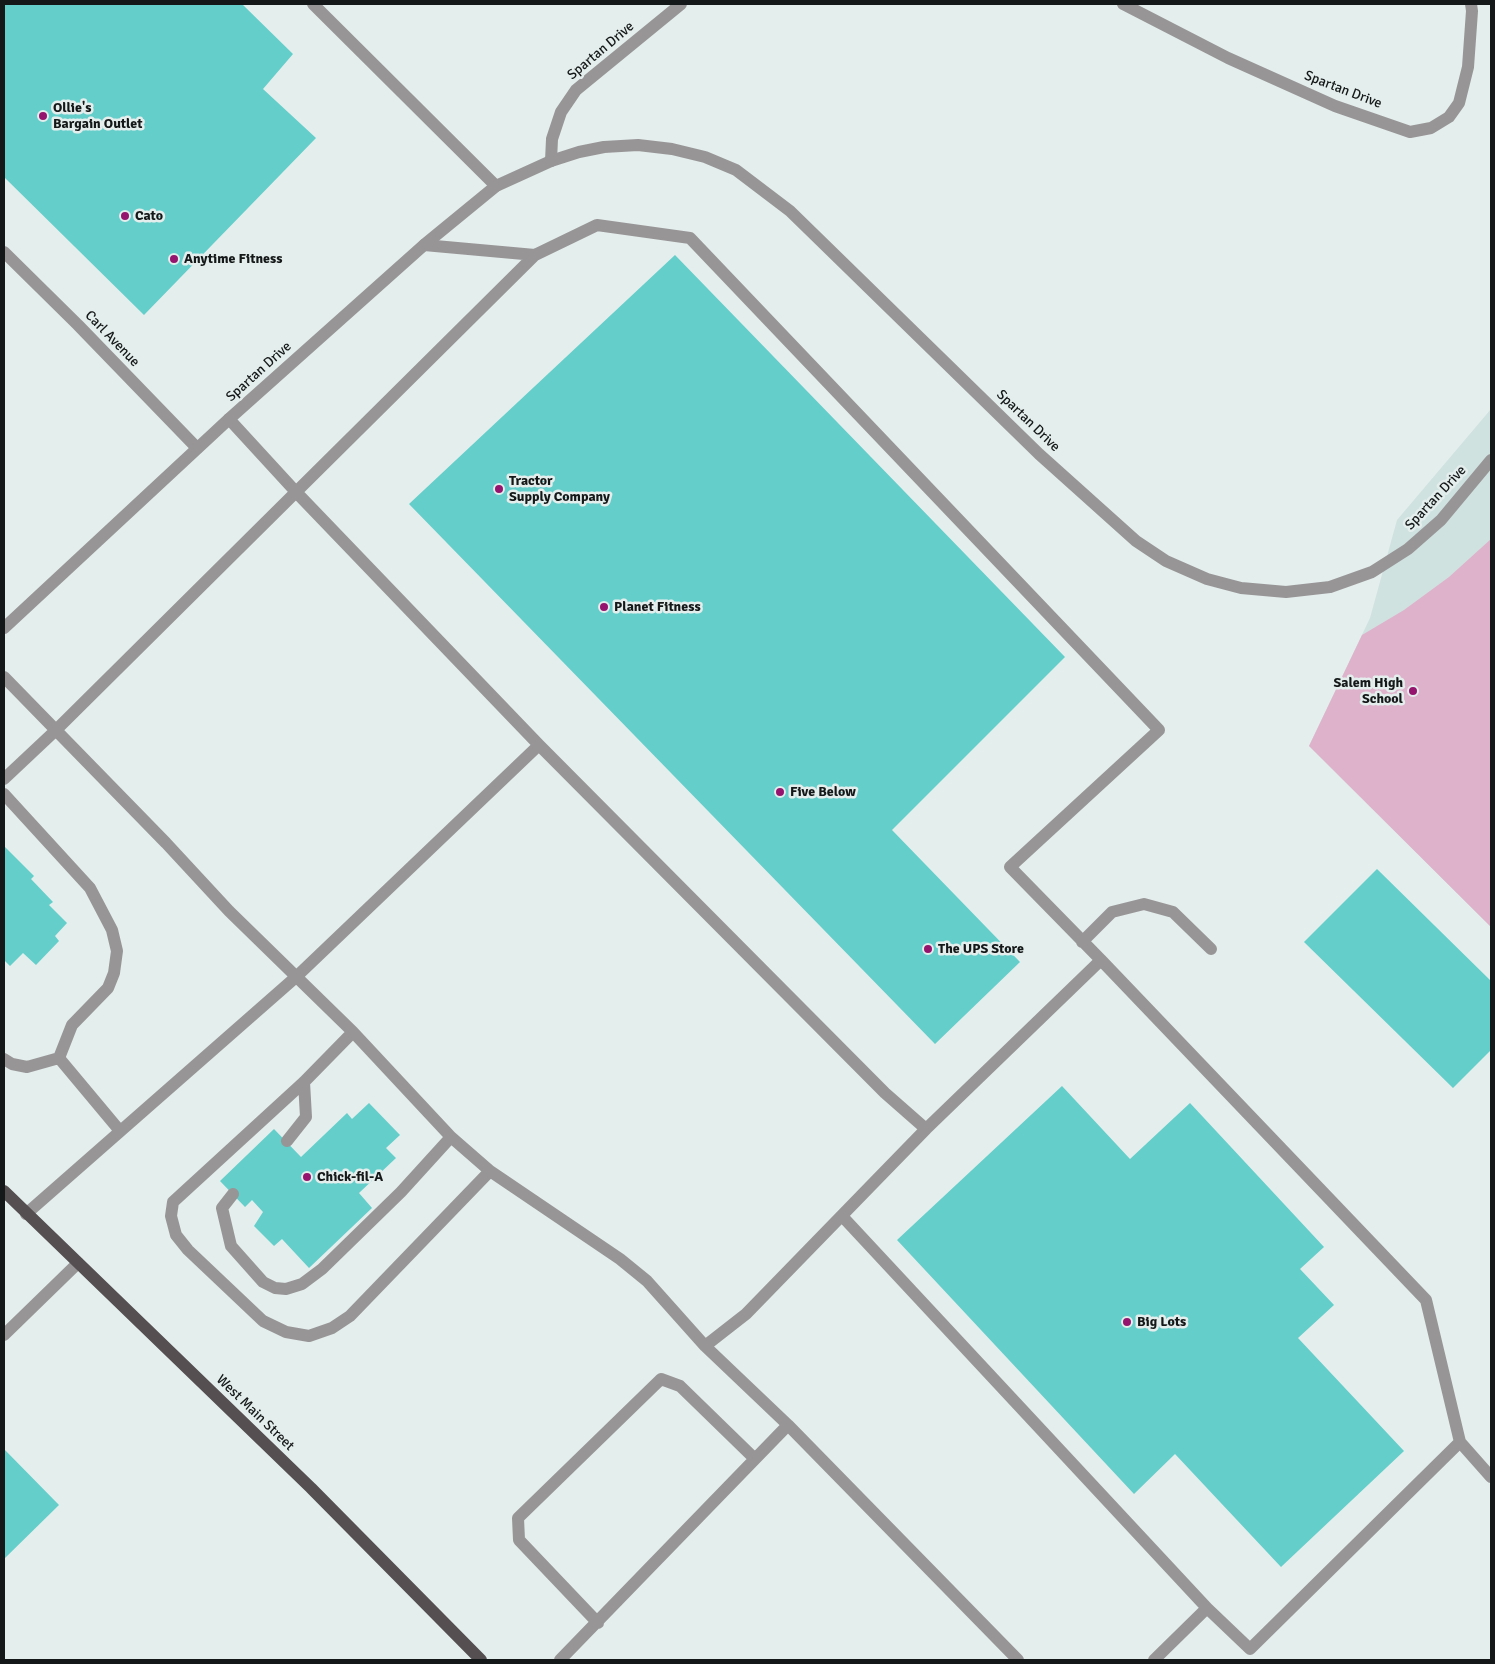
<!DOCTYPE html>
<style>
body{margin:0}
#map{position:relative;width:1495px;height:1664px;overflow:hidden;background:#e4eeed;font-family:Signika,sans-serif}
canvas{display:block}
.frame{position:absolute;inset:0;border:5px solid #151818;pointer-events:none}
</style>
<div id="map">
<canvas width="1495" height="1664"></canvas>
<div class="frame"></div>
</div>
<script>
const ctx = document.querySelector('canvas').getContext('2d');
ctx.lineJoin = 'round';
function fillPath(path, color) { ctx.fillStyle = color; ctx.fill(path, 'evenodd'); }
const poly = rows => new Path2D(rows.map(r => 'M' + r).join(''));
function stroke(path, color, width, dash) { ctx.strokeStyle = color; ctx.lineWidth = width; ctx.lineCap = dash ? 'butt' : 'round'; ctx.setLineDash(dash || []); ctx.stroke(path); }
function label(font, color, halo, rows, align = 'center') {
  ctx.font = font + ' Signika,sans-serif'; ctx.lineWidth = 5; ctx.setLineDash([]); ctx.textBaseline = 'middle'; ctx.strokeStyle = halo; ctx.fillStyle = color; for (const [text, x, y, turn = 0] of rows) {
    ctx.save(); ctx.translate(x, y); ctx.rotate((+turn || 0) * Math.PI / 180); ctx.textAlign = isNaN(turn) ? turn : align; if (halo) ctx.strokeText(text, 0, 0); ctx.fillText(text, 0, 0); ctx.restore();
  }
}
const built = poly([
 [1491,409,1491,927,1309,746,1370,618,1397,520]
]);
const green = poly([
 [1491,539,1491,927,1309,746,1362,635,1404,610,1449,577]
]);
const building = poly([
 [4,4,242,4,293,54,263,89,316,138,144,315,4,177],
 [675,255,1065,657,892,830,1020,962,935,1044,409,504],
 [4,846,34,876,31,879,53,902,49,905,67,923,55,936,59,941,36,965,23,953,10,966,4,960],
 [1377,869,1491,981,1491,1050,1453,1088,1304,942],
 [1062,1086,1130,1159,1190,1103,1324,1247,1300,1269,1334,1305,1298,1338,1404,1451,1281,1567,1175,1454,1134,1494,897,1240],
 [369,1103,400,1135,386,1148,396,1158,359,1193,372,1208,309,1268,282,1239,274,1246,254,1226,263,1212,252,1200,245,1207,220,1181,274,1129,301,1157,347,1113,352,1119],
 [4,1449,59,1505,4,1559]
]);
const lane = poly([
 [313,4,496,186],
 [1123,4,1228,58,1335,106,1410,132,1431,128,1449,117,1459,103,1468,67,1472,11,1471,4],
 [551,161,552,139,561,112,576,90,681,4],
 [424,245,535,255,597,225,690,238,1159,730,1010,867,1101,960],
 [4,252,78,325,197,448],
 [229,419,296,492,539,745,885,1093,926,1129],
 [4,677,166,843,229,911,353,1032,451,1137,490,1171,620,1259,647,1281,705,1346,788,1425,1018,1660],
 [4,779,55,731,535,255],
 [4,794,90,888,112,930,117,951,114,973,108,988,72,1025,59,1058],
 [1082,942,1112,912,1144,904,1173,912,1211,949],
 [353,1032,304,1082,173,1202,171,1216,176,1235,188,1250,263,1321,286,1332,309,1336,332,1328,350,1316,490,1171],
 [4,1059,12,1064,27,1067,59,1058,120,1131],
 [287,1141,306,1117,304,1082],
 [233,1194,222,1208,231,1246,263,1282,275,1288,286,1289,302,1284,322,1269,401,1192,451,1137],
 [26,1214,296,977,539,745],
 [842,1216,1207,1608,1154,1660],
 [4,1335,78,1263],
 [705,1346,746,1314,926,1129,1101,960,1426,1300,1460,1442,1491,1477],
 [1207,1608,1250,1649,1460,1442],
 [598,1623,519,1540,518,1518,661,1379,680,1386,755,1459],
 [560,1660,788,1425]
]);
const street = poly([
 [4,628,229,419,424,245,496,186,551,161,579,152,604,147,638,145,672,149,705,157,736,170,790,211,1039,454,1136,541,1166,561,1207,579,1241,588,1286,592,1330,587,1372,572,1408,549,1441,520,1491,460]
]);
const primary = poly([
 [4,1191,311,1488,481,1660]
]);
const markers = [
 [43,116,5,"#94146e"],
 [125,216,5,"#94146e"],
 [174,259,5,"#94146e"],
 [499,489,5,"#94146e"],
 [604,607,5,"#94146e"],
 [1413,691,5,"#94146e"],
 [780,792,5,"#94146e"],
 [928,949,5,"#94146e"],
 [307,1177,5,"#94146e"],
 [1127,1322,5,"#94146e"]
];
const streetNames = [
 ["Spartan Drive",601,51,-40],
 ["Spartan Drive",1343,90,21],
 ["Carl Avenue",112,339,46],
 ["Spartan Drive",259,372,-42],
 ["Spartan Drive",1028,421,44],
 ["Spartan Drive",1436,498,-47],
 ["West Main Street",255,1413,44]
];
const poiNames = [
 ["Ollie's",53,108],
 ["Bargain Outlet",53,124],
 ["Cato",135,216],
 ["Anytime Fitness",184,259],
 ["Tractor",509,481],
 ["Supply Company",509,497],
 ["Planet Fitness",614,607],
 ["Salem High",1403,683,"right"],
 ["School",1403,699,"right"],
 ["Five Below",790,792],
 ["The UPS Store",938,949],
 ["Chick-fil-A",317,1177],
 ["Big Lots",1137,1322]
];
fillPath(built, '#cfe2e0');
fillPath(green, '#dfb2cb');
fillPath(building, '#64ceca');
stroke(lane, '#989597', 12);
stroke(street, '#989597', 12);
stroke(primary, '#554f52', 12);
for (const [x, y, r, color] of markers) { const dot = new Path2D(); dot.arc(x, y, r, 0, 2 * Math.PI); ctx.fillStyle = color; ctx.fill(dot); stroke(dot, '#e4eeed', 2); }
label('14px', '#151818', '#e4eeed', streetNames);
label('bold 14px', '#151818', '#e4eeed', poiNames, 'left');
</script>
